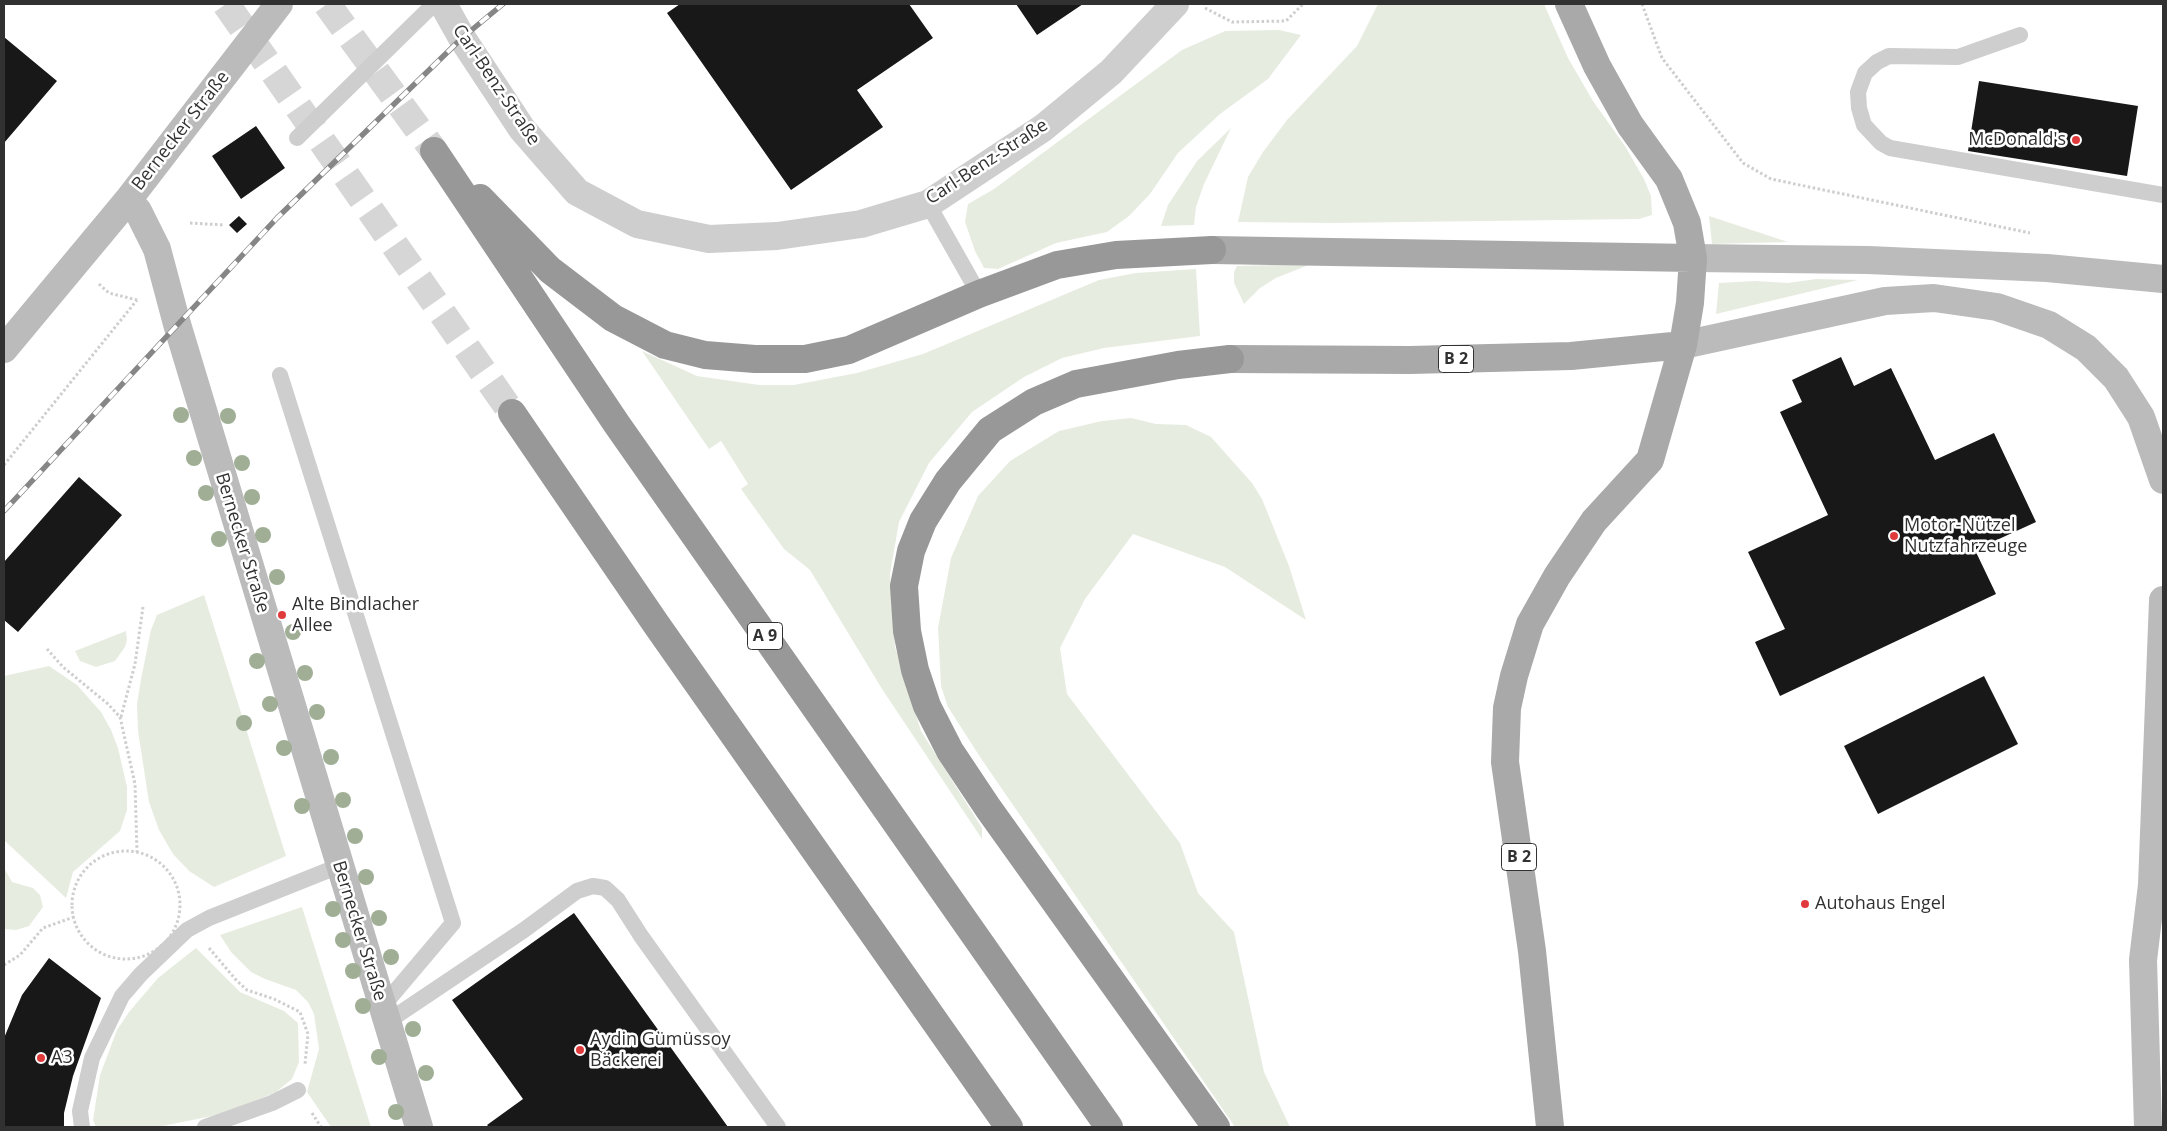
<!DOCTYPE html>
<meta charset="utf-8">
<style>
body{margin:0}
#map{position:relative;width:2167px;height:1131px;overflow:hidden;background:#fff;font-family:"Open Sans",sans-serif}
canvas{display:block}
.frame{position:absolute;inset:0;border:5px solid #313131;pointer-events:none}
</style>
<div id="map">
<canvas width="2167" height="1131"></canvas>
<div class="frame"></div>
</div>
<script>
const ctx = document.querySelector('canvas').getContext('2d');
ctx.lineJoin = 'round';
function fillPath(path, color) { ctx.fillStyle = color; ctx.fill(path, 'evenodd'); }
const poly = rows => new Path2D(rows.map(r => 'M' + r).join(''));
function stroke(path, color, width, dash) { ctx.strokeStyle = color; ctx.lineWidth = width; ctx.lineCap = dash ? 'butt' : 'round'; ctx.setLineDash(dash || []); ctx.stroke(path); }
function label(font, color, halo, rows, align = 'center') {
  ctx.font = font + ' "Open Sans",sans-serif'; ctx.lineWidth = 5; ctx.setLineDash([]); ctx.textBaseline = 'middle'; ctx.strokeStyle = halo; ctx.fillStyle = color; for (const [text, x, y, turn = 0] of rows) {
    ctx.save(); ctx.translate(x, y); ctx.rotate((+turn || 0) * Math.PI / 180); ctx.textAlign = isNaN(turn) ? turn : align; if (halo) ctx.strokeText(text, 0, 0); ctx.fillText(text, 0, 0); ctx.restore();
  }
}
const green = poly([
 [1378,4,1544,4,1568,58,1593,101,1625,146,1644,179,1651,196,1652,215,1639,219,1331,223,1238,222,1248,177,1263,152,1287,120,1357,46],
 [1279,30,1301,35,1268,79,1220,114,1178,153,1150,194,1129,216,1107,232,1056,243,998,269,984,268,975,251,965,222,968,204,994,189,1182,50,1225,31],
 [1231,128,1204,184,1196,207,1194,225,1161,226,1168,205,1197,161],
 [1709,216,1788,242,1712,244],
 [1311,264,1276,278,1260,288,1244,304,1234,283,1234,272,1237,266],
 [1196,269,1200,336,1104,348,1062,358,1024,377,972,412,929,463,899,522,890,574,895,647,921,731,982,828,982,839,882,689,810,570,784,549,741,489,748,484,721,441,709,449,642,351,697,376,759,385,794,385,857,373,923,354,1099,280,1136,273],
 [1816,279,1858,280,1716,314,1719,283,1756,281,1788,283],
 [1131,418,1156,424,1186,425,1211,437,1252,483,1262,499,1289,566,1306,620,1225,567,1133,534,1085,599,1060,648,1067,694,1180,843,1198,893,1234,932,1264,1072,1290,1127,1235,1127,982,760,948,707,941,686,938,628,951,558,978,496,1010,461,1059,431,1102,421],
 [204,595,286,856,214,887,189,871,173,854,159,830,149,802,138,731,137,704,141,679,151,630,157,615],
 [126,631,127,640,125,647,115,661,96,667,80,661,75,651],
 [49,666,77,685,101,712,111,730,118,748,127,787,127,810,120,831,73,872,66,898,5,841,4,843,4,676],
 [4,868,12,882,33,888,40,895,43,907,29,926,16,930,4,929],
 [302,907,371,1127,331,1127,307,1092,319,1049,314,1014,308,1002,296,990,265,979,251,972,231,952,220,935],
 [196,948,240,992,284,1011,298,1023,299,1062,292,1079,276,1092,241,1107,212,1116,158,1127,96,1127,93,1120,100,1075,117,1030,129,1012,158,978]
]);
const building = poly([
 [680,4,909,4,933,38,857,90,883,127,791,190,667,13],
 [1016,4,1083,4,1037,35],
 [4,37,57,81,4,143],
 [1979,81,2138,106,2127,176,1968,151],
 [256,126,285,168,241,199,212,156],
 [239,216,247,224,237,233,229,225],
 [1841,357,1854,386,1891,368,1935,460,1994,433,2036,522,1975,550,1996,594,1780,696,1755,642,1785,629,1748,552,1828,515,1780,412,1802,402,1792,380],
 [79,477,122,515,18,632,4,620,4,562],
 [1984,676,2018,744,1878,814,1844,746],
 [574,913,728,1127,489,1127,487,1125,523,1099,452,1000],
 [49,958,101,998,73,1076,64,1113,64,1127,4,1127,4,1038,22,995]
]);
const highwayTunnel = poly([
 [226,4,512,413],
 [327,4,434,151]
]);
const path = poly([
 [1642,4,1662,58,1743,163,1771,179,2030,233],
 [1205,8,1232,22,1286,21,1303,4],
 [190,223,224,225],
 [99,284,109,293,137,300],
 [4,465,137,300],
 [47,649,63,667,108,704,120,717,135,784,137,852],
 [121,717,135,664,143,607],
 '72 905a54 54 0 1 1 108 0a54 54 0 1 1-108 0Z',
 [209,948,237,981,247,990,274,999,300,1012,308,1034,305,1064],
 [4,965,20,955,43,928,74,917],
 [312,1113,321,1127]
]);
const lane = poly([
 [2020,35,1958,57,1889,56,1877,62,1865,73,1858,92,1859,108,1864,125,1881,143,1890,148,2163,195],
 [297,138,434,4],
 [928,204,979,294],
 [280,375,453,923,382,1007],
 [387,1022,524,930,577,891,593,886,605,888,618,900,641,936,778,1127],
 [82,1127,80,1111,92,1058,122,996,141,974,187,930,209,918,339,866],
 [205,1127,272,1103,298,1090]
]);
const street = poly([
 [443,4,462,38,522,129,577,192,637,224,709,239,777,236,861,224,928,204,1043,128,1111,72,1175,4]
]);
const secondary = poly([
 [128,200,138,211,157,249,177,324,419,1127],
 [1693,258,1868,260,2047,268,2163,279],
 [1683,345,1885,301,1934,298,1997,307,2049,325,2086,348,2116,378,2141,417,2163,480],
 [4,349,128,200,279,4],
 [2148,1127,2143,960,2152,885,2163,600]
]);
const primary = poly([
 [1212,250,1693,258],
 [1230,359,1410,360,1571,356,1683,345],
 [1550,1127,1532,951,1505,762,1507,708,1514,676,1530,624,1557,576,1594,521,1650,460,1683,345,1690,303,1693,258,1687,223,1669,179,1630,125,1597,66,1569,4]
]);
const highway = poly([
 [434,151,616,423,1109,1127],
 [480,198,550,270,613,318,665,345,705,355,755,359,805,359,849,350,979,294,1057,265,1116,255,1212,250],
 [512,413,656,624,1009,1127],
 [1216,1127,988,808,950,751,927,706,915,670,907,631,904,586,911,551,923,521,948,481,990,430,1034,402,1076,384,1178,365,1230,359]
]);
const rail = poly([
 [4,511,277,218,462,38,503,4]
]);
const trees = [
 [181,415],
 [228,416],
 [194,458],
 [242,463],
 [206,493],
 [252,497],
 [263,535],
 [219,539],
 [277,577],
 [293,632],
 [257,661],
 [305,673],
 [270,704],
 [317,712],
 [244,723],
 [284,748],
 [331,757],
 [343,800],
 [302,806],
 [355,836],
 [366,877],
 [333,909],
 [379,918],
 [343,940],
 [391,957],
 [353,971],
 [363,1006],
 [413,1029],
 [379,1057],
 [426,1073],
 [396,1112]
];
const markers = [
 [2076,140,5,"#e03b3c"],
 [1894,536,5,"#e03b3c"],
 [282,615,5,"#e03b3c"],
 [1805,904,5,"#e03b3c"],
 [580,1050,5,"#e03b3c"],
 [41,1058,5,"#e03b3c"]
];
const shields = [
 [1456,359,35],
 [765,636,35],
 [1519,857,35]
];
const shieldNames = [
 ["B 2",1456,359],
 ["A 9",765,636],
 ["B 2",1519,857]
];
const streetNames = [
 ["Carl-Benz-Straße",496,85,56],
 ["Bernecker Straße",181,131,-52],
 ["Carl-Benz-Straße",987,162,-33],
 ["Bernecker Straße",242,543,73],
 ["Bernecker Straße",359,931,73]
];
const poiNames = [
 ["McDonald's",2066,140,"right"],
 ["Motor-Nützel",1904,526],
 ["Nutzfahrzeuge",1904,547],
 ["Alte Bindlacher",292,605],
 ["Allee",292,626],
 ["Autohaus Engel",1815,904],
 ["Aydin Gümüssoy",590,1040],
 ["Bäckerei",590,1061],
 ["A3",51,1058]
];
fillPath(green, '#e6ede0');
fillPath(building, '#181818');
stroke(highwayTunnel, '#d6d6d6', 28, [28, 14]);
stroke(path, '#cecece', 3, [2.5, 2.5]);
stroke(lane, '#cecece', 16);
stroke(street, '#cecece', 28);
stroke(secondary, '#bbb', 28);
stroke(primary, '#a9a9a9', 28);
stroke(highway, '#989898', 28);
stroke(rail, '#868686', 5.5);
stroke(rail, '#fff', 4, [11]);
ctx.fillStyle = '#9fae95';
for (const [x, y] of trees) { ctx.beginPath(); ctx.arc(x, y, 8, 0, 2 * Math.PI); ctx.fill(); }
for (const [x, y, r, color] of markers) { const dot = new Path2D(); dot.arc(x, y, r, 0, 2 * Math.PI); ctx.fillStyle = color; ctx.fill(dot); stroke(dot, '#fff', 2); }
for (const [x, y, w] of shields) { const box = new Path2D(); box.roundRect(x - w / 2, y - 13.5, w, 27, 4); ctx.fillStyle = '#fff'; ctx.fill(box); stroke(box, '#313131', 1); }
label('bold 16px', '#313131', null, shieldNames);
label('18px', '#313131', '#fff', streetNames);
label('18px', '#313131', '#fff', poiNames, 'left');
</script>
